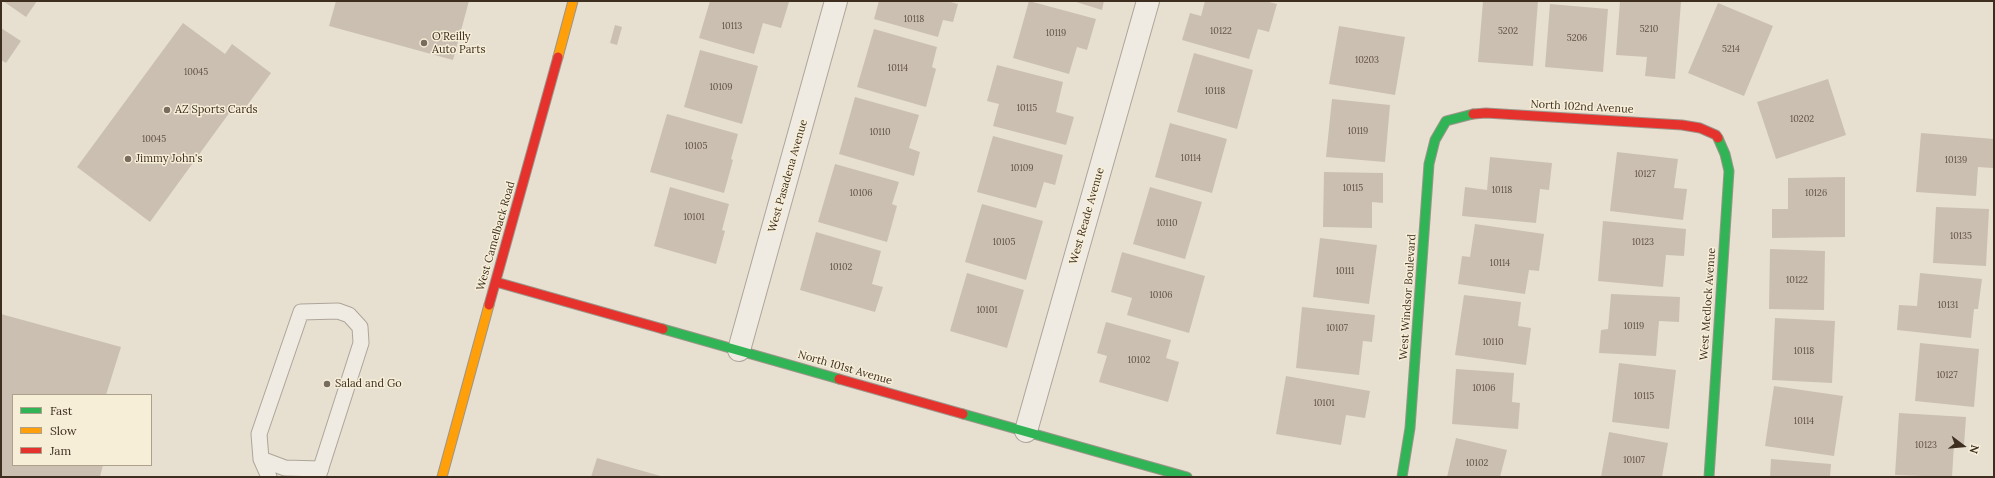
<!DOCTYPE html>
<style>
body{margin:0}
#map{position:relative;width:1995px;height:478px;overflow:hidden;background:#e7e0d1;font-family:Lora,serif}
canvas{display:block}
.frame{position:absolute;inset:0;border:2px solid #3d2e20;pointer-events:none}
.legend{position:absolute;left:12px;top:394px;width:140px;height:72px;box-sizing:border-box;background:#f7eed8;border:1px solid #ada18e;margin:0;padding:5px 7px;list-style:none;font-size:12px;color:#3d2e20}
.legend li{display:flex;align-items:center;gap:8px;height:20px}
.legend b{width:20px;border:1px solid #ada18e}
.north{position:absolute;left:1943px;top:426px;width:40px;height:40px;-webkit-text-stroke:3px #f7eed8;paint-order:stroke;rotate:106deg;font-size:11px;font-weight:700;line-height:16px;text-align:center;color:#3d2e20}
.north::after{content:'';display:block;margin:auto;width:14px;height:18px;background:#3d2e20;clip-path:polygon(50% 0,100% 100%,50% 72%,0 100%)}
</style>
<div id="map">
<canvas width="1995" height="478"></canvas>
<div class="frame"></div>
<ul class="legend">
<li><b style="height:5px;background:#30b455"></b>Fast</li>
<li><b style="height:5px;background:#ff9f0a"></b>Slow</li>
<li><b style="height:5px;background:#e5322d"></b>Jam</li>
</ul>
<div class="north">N</div>
</div>
<script>
const ctx = document.querySelector('canvas').getContext('2d');
ctx.lineJoin = 'round';
function fillPath(path, color) { ctx.fillStyle = color; ctx.fill(path, 'evenodd'); }
const poly = rows => new Path2D(rows.map(r => 'M' + r).join(''));
function stroke(path, color, width, dash) { ctx.strokeStyle = color; ctx.lineWidth = width; ctx.lineCap = dash ? 'butt' : 'round'; ctx.setLineDash(dash || []); ctx.stroke(path); }
function label(font, color, halo, rows, align = 'center') {
  ctx.font = font + ' Lora,serif'; ctx.lineWidth = 3; ctx.setLineDash([]); ctx.textBaseline = 'middle'; ctx.strokeStyle = halo; ctx.fillStyle = color; for (const [text, x, y, turn = 0] of rows) {
    ctx.save(); ctx.translate(x, y); ctx.rotate((+turn || 0) * Math.PI / 180); ctx.textAlign = isNaN(turn) ? turn : align; if (halo) ctx.strokeText(text, 0, 0); ctx.fillText(text, 0, 0); ctx.restore();
  }
}
const building = poly([
 [3,1,37,1,26,17],
 [336,1,469,1,453,60,329,26],
 [710,1,784,1,789,2,781,28,763,23,754,54,699,38],
 [879,1,947,1,958,4,953,22,943,20,938,37,874,19],
 [1029,1,1096,19,1087,50,1077,47,1069,74,1013,58],
 [1073,1,1104,1,1102,10],
 [1205,1,1265,1,1277,4,1269,32,1258,29,1249,59,1182,40,1190,13,1201,16],
 [1483,1,1538,1,1533,66,1478,62],
 [1620,1,1681,2,1675,79,1645,76,1647,57,1616,55],
 [1718,3,1773,26,1744,96,1688,73],
 [1550,4,1608,9,1603,72,1545,67],
 [183,23,225,54,232,44,271,73,243,111,235,105,150,222,77,167],
 [615,25,622,27,617,45,610,43],
 [1339,26,1405,37,1395,95,1329,84],
 [1,28,21,41,6,63,1,60],
 [874,29,937,47,932,67,936,69,926,107,857,87],
 [700,50,758,66,742,124,684,107],
 [1194,53,1253,70,1237,129,1177,112],
 [997,65,1063,82,1056,112,1074,117,1066,145,993,126,999,104,987,101],
 [1828,79,1846,135,1776,159,1757,102],
 [855,97,919,115,909,148,920,152,914,176,839,154],
 [1332,99,1390,105,1385,162,1326,157],
 [667,114,738,134,731,159,733,160,724,193,650,172],
 [1170,123,1227,139,1212,193,1155,177],
 [1921,133,1994,139,1993,168,1978,167,1976,196,1916,192],
 [993,136,1063,155,1055,185,1044,182,1036,208,977,192],
 [1617,152,1678,159,1674,188,1687,189,1683,220,1610,211],
 [1490,157,1552,163,1549,190,1540,189,1536,223,1462,216,1465,187,1487,190],
 [835,164,899,182,892,204,897,206,887,242,818,222],
 [1324,172,1383,173,1383,203,1372,202,1372,228,1323,227],
 [1845,177,1845,237,1772,238,1772,209,1788,209,1788,178],
 [670,187,729,204,722,230,725,231,716,264,654,246],
 [1150,187,1202,202,1185,259,1133,244],
 [982,204,1043,221,1026,280,965,262],
 [1936,207,1989,209,1986,266,1933,263],
 [1603,221,1686,229,1684,256,1666,255,1663,287,1598,281],
 [1475,224,1544,234,1539,271,1529,270,1525,294,1458,284,1462,256,1470,257],
 [816,232,881,251,872,284,883,287,875,312,800,290],
 [1320,238,1377,245,1369,304,1313,297],
 [1770,249,1825,251,1824,310,1769,309],
 [1122,252,1205,276,1189,333,1127,315,1132,298,1111,292],
 [967,273,1024,290,1007,348,950,331],
 [1920,273,1982,279,1978,309,1974,309,1971,338,1897,330,1899,305,1917,306],
 [1611,294,1680,297,1679,322,1659,321,1656,356,1599,353,1601,330,1608,329],
 [1464,295,1521,302,1518,326,1531,328,1526,365,1455,355],
 [1302,307,1375,315,1372,342,1363,341,1359,375,1296,368],
 [1,314,121,347,106,395,13,395,13,465,103,465,100,477,1,477],
 [1775,318,1835,321,1832,383,1772,380],
 [1106,322,1171,340,1166,358,1179,362,1168,402,1099,382,1107,356,1097,353],
 [1920,343,1979,349,1974,407,1915,401],
 [1619,363,1676,370,1669,429,1612,422],
 [1456,369,1514,373,1512,402,1520,403,1518,429,1452,424],
 [1286,376,1370,391,1365,418,1346,415,1341,445,1276,434],
 [1774,386,1843,396,1834,456,1765,446],
 [1899,413,1966,417,1964,445,1954,445,1952,477,1895,475],
 [1609,432,1668,443,1662,477,1601,477],
 [1456,438,1507,450,1500,477,1447,477],
 [597,458,664,477,591,477],
 [1771,459,1831,464,1830,477,1770,477]
]);
const lane = poly([
 [261,459,285,468,321,469],
 [269,477,261,459,259,434,301,312,338,311,349,315,360,327,361,343,318,477]
]);
const street = poly([
 [739,350,836,1],
 [1026,431,1148,1]
]);
const fast = poly([
 [663,329,839,379],
 [963,414,1187,477],
 [1402,477,1410,428,1429,164,1435,140,1446,121,1473,114],
 [1709,477,1729,171,1725,154,1718,138]
]);
const slow = poly([
 [558,57,573,1],
 [442,477,489,305]
]);
const jam = poly([
 [1473,114,1486,113,1682,125,1700,128,1716,135,1718,138],
 [496,282,663,329],
 [489,305,558,57],
 [839,379,963,414]
]);
const markers = [
 [424,43,4,"#786c5e"],
 [167,110,4,"#786c5e"],
 [128,159,4,"#786c5e"],
 [327,384,4,"#786c5e"]
];
const numberNames = [
 ["10118",914,19],
 ["10113",732,26],
 ["5210",1649,29],
 ["10122",1221,31],
 ["5202",1508,31],
 ["10119",1056,33],
 ["5206",1577,38],
 ["5214",1731,49],
 ["10203",1367,60],
 ["10114",898,68],
 ["10045",196,72],
 ["10109",721,87],
 ["10118",1215,91],
 ["10115",1027,108],
 ["10202",1802,119],
 ["10119",1358,131],
 ["10110",880,132],
 ["10045",154,139],
 ["10105",696,146],
 ["10114",1191,158],
 ["10139",1956,160],
 ["10109",1022,168],
 ["10127",1645,174],
 ["10115",1353,188],
 ["10118",1502,190],
 ["10106",861,193],
 ["10126",1816,193],
 ["10101",694,217],
 ["10110",1167,223],
 ["10135",1961,236],
 ["10105",1004,242],
 ["10123",1643,242],
 ["10114",1500,263],
 ["10102",841,267],
 ["10111",1345,271],
 ["10122",1797,280],
 ["10106",1161,295],
 ["10131",1948,305],
 ["10101",987,310],
 ["10119",1634,326],
 ["10107",1337,328],
 ["10110",1493,342],
 ["10118",1804,351],
 ["10102",1139,360],
 ["10127",1947,375],
 ["10106",1484,388],
 ["10115",1644,396],
 ["10101",1324,403],
 ["10114",1804,421],
 ["10123",1926,445],
 ["10107",1634,460],
 ["10102",1477,463]
];
const poiNames = [
 ["O'Reilly",432,37],
 ["Auto Parts",432,50],
 ["AZ Sports Cards",175,110],
 ["Jimmy John's",136,159],
 ["Salad and Go",335,384]
];
const streetNames = [
 ["North 102nd Avenue",1582,107,3],
 ["West Pasadena Avenue",788,176,-74],
 ["West Reade Avenue",1087,216,-74],
 ["West Camelback Road",496,236,-74],
 ["West Windsor Boulevard",1408,297,-86],
 ["West Medlock Avenue",1708,304,-86],
 ["North 101st Avenue",845,368,16]
];
fillPath(building, '#cbbfb2');
stroke(lane, '#ada599', 17);
stroke(street, '#ada599', 24);
stroke(fast, '#9c958a', 11);
stroke(slow, '#9c958a', 11);
stroke(jam, '#9c958a', 11);
stroke(lane, '#efebe3', 15);
stroke(street, '#efebe3', 22);
stroke(fast, '#30b455', 9);
stroke(slow, '#ff9f0a', 9);
stroke(jam, '#e5322d', 9);
for (const [x, y, r, color] of markers) { const dot = new Path2D(); dot.arc(x, y, r, 0, 2 * Math.PI); ctx.fillStyle = color; ctx.fill(dot); stroke(dot, '#f7eed8', 1.5); }
label('9px', '#605244', null, numberNames);
label('11px', '#3d2e20', '#f7eed8', poiNames, 'left');
label('11px', '#3d2e20', '#f7eed8', streetNames);
</script>
